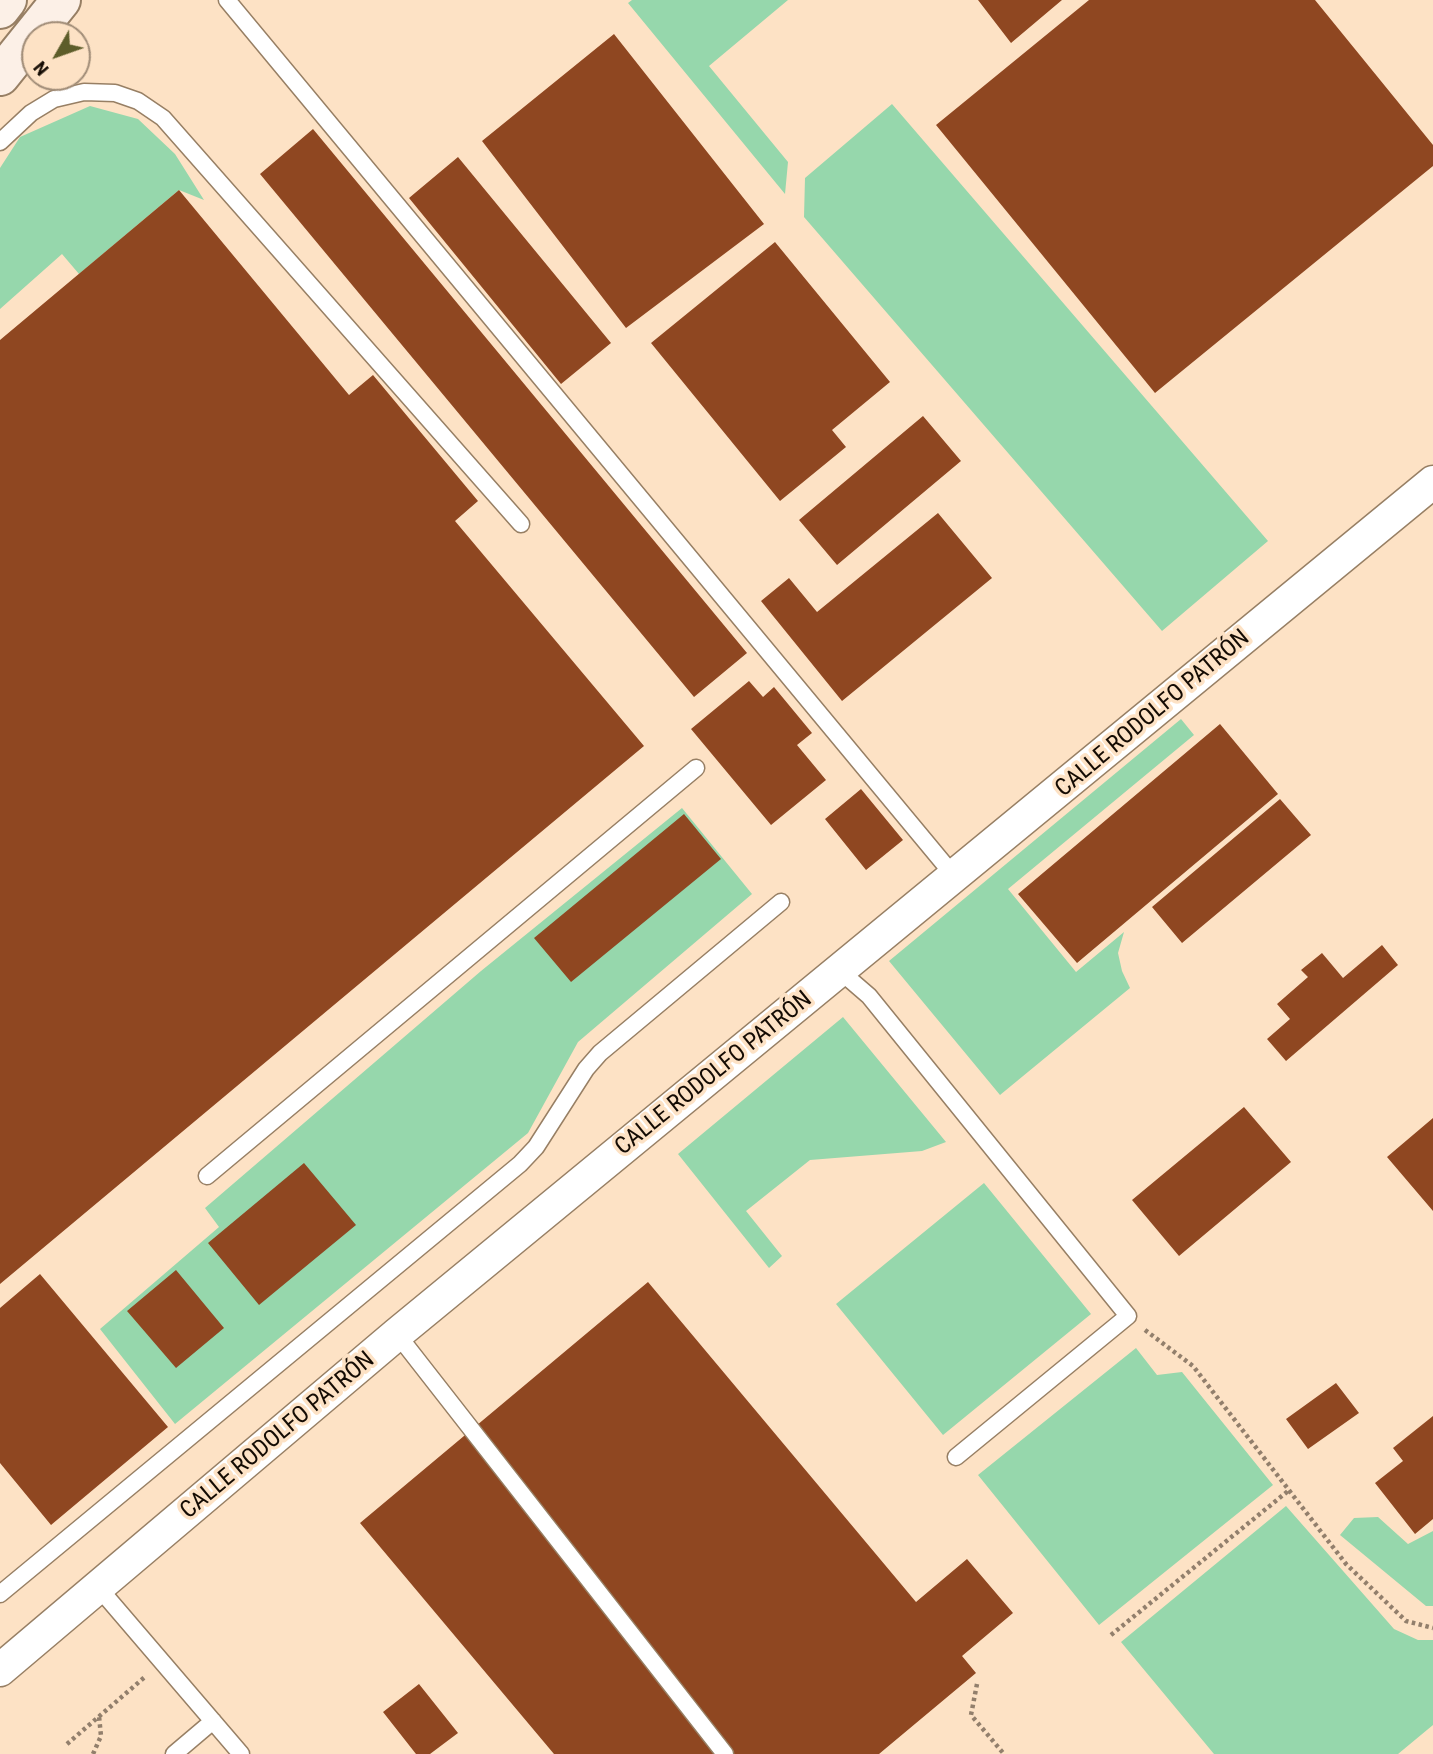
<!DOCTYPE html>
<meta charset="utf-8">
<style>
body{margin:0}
#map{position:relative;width:1433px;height:1754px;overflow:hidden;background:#fde2c5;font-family:"Roboto Condensed",sans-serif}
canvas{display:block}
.north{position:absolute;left:21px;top:21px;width:70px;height:70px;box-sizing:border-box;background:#fde2c5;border:2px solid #a08c77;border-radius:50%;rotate:230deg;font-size:19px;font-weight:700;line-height:28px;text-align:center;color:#140b03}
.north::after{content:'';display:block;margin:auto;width:24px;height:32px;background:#5d5d2a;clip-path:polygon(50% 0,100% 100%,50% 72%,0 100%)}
</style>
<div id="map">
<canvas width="1433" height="1754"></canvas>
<div class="north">N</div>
</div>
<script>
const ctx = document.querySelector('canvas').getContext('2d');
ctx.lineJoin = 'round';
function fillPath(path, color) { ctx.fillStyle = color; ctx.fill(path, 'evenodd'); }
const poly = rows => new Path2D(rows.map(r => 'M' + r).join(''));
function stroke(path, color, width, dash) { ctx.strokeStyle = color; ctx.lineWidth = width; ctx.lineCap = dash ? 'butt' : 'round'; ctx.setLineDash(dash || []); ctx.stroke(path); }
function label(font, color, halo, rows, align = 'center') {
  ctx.font = font + ' "Roboto Condensed",sans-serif'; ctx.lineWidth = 7; ctx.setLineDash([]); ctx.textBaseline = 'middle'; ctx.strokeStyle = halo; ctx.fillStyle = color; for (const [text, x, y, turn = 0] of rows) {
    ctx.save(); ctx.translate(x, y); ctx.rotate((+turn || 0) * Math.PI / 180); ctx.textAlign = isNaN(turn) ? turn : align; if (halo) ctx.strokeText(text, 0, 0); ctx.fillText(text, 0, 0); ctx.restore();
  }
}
const green = poly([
 [632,0,788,0,709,66,788,162,785,194,628,3],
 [892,104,1268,541,1162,631,804,217,805,178],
 [90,106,138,119,175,154,204,200,179,190,79,274,62,254,0,309,0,168,20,137],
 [1181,719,1194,735,1008,889,1076,972,1124,932,1118,953,1122,971,1130,988,1000,1095,889,961],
 [682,808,752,894,578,1042,528,1133,175,1424,100,1329,219,1227,205,1208,481,971],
 [843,1017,946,1142,922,1151,810,1160,746,1211,782,1256,769,1268,678,1154],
 [984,1183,1091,1314,943,1435,836,1304],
 [1136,1348,1157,1375,1182,1372,1273,1485,1099,1625,978,1475],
 [1286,1506,1394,1629,1418,1640,1433,1640,1433,1725,1398,1754,1214,1754,1121,1642],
 [1378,1517,1408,1544,1433,1531,1433,1606,1426,1606,1340,1535,1354,1518]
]);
const building = poly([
 [978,0,1062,0,1011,43],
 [1089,0,1315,0,1433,145,1433,166,1155,393,936,125],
 [614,34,764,224,626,328,482,141],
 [313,129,747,653,694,697,260,174],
 [458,157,611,343,561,384,409,198],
 [179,190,349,395,373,375,478,501,455,521,644,746,0,1284,0,340],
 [775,242,890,382,832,430,846,447,780,501,651,343],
 [923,416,961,461,837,565,799,520],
 [938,513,992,578,842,701,761,601,789,578,817,612],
 [749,681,763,697,774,687,812,733,797,745,826,780,771,825,691,729],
 [1220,724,1278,794,1077,963,1018,894],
 [861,789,903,840,866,870,825,819],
 [1280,799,1311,835,1182,943,1152,907],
 [684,814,721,859,571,982,534,938],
 [1382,945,1398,965,1286,1061,1267,1039,1290,1019,1277,1004,1308,977,1301,970,1322,953,1343,978],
 [1244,1107,1291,1162,1179,1256,1132,1200],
 [1433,1118,1433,1211,1387,1157],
 [304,1163,356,1225,259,1305,208,1243],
 [176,1270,224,1328,176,1368,127,1311],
 [40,1274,168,1427,51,1525,0,1463,0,1308],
 [648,1282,916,1602,967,1559,1013,1613,962,1656,976,1673,879,1754,554,1754,360,1523],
 [1336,1383,1359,1413,1308,1449,1286,1419],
 [1433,1416,1433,1519,1415,1534,1375,1483,1403,1461,1393,1448],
 [419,1684,458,1733,430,1754,416,1754,383,1712]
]);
const path = poly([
 [1145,1330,1193,1366,1346,1564,1406,1621,1433,1628],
 [1111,1635,1288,1491],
 [977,1684,971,1715,1004,1754],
 [67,1744,146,1676],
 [93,1754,101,1736,99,1716]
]);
const service = poly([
 [227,0,955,877],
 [0,142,31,113,54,99,84,92,115,93,138,101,163,118,521,524],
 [840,971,869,996,1128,1316,956,1457],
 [207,1176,696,768],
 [397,1334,725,1754],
 [98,1587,241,1754],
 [0,1594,520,1164,536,1147,586,1069,600,1053,781,902],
 [174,1754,213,1721]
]);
const minor = poly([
 [0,1670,397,1334,1433,482]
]);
const secondary = poly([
 [0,9,7,0],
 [0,76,61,0]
]);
const streetNames = [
 ["CALLE RODOLFO PATRÓN",1153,714,-40],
 ["CALLE RODOLFO PATRÓN",714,1074,-39],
 ["CALLE RODOLFO PATRÓN",278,1436,-40]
];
fillPath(green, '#96d7ac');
fillPath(building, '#8f4721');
stroke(service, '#977f64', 19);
stroke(minor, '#977f64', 35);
stroke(secondary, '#977f64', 42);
stroke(path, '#927f6c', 4.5, [3.5, 3.5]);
stroke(service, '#fff', 16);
stroke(minor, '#fff', 32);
stroke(secondary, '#fcf0e7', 38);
label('24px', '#140b03', '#fde2c5', streetNames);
</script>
